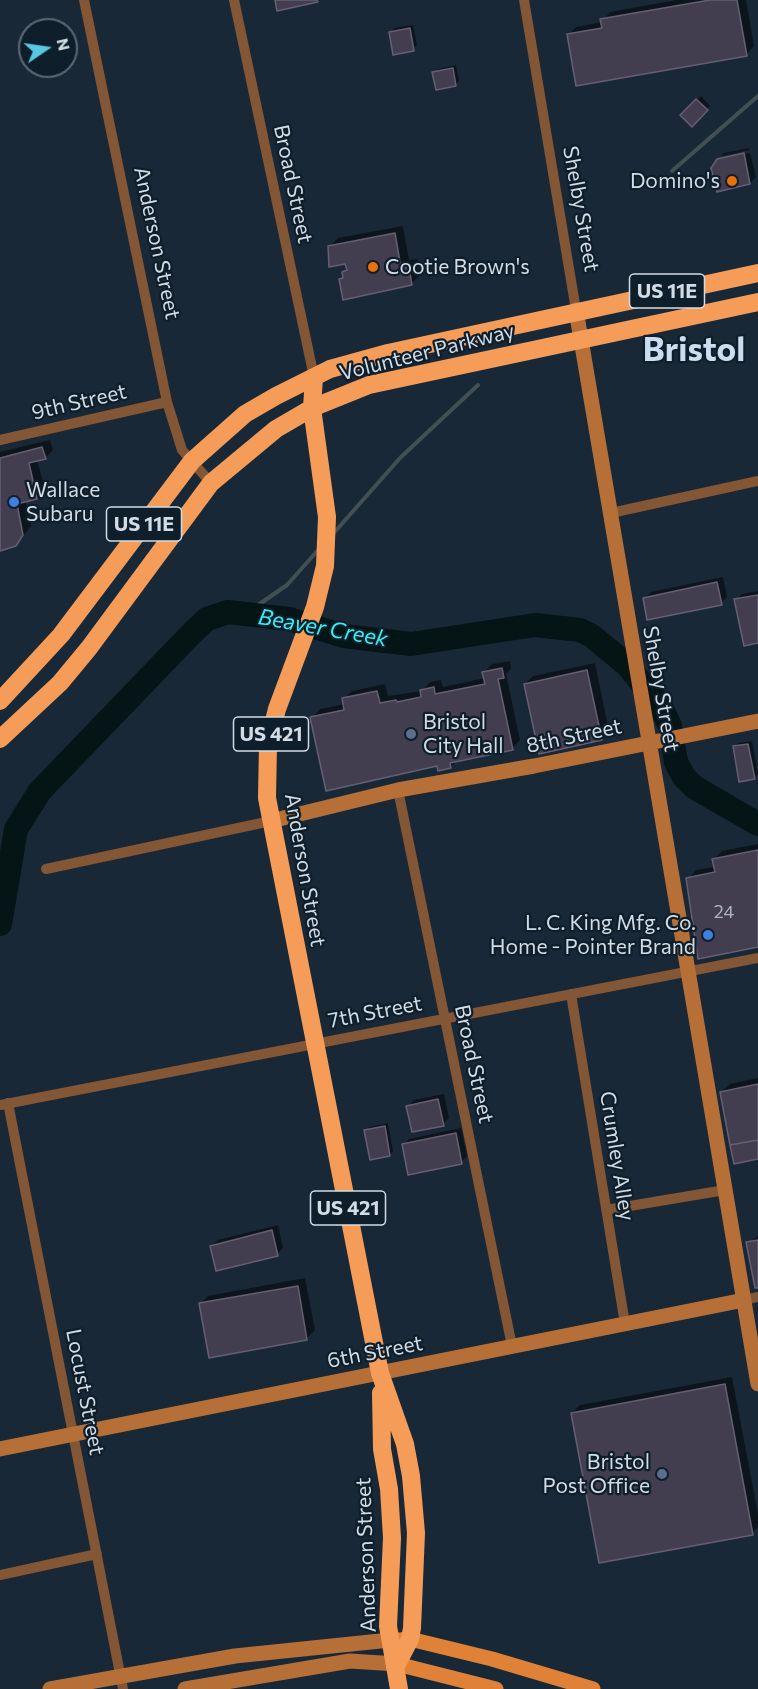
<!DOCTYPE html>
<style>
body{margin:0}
#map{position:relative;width:758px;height:1689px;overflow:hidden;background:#192836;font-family:Commissioner,sans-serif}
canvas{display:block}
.north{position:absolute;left:18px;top:18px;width:60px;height:60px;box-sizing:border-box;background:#0f1e2b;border:2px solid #5d6a75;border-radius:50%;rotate:77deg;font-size:16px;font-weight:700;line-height:24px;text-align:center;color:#d2dce5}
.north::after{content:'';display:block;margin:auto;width:21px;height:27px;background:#57c9e3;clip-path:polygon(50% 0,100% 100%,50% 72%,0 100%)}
</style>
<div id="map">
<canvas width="758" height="1689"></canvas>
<div class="north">N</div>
</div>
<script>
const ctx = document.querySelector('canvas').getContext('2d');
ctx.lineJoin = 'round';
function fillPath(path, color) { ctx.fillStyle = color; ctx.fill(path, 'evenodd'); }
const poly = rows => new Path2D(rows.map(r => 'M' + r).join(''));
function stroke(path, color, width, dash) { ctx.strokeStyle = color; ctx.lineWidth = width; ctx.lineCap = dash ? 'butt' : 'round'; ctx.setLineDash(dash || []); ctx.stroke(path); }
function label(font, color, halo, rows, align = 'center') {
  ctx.font = font + ' Commissioner,sans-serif'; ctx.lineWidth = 4.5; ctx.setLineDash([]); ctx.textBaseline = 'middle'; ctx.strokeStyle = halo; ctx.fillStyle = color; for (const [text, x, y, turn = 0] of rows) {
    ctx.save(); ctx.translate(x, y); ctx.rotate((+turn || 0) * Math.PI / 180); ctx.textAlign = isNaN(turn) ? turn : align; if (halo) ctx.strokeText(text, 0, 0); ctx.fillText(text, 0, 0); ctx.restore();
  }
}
const shadow = poly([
 [676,0,746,0,754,46,746,55,568,35,576,27,602,22,610,12],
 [413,25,417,45,413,49,391,32,394,28],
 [456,65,459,81,455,85,434,72,438,69],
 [701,96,710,106,692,124,683,115],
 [749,148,750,150,721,156,724,153],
 [750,153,756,177,750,183,718,160],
 [403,226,409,260,417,259,419,276,411,284,341,279,348,268,330,246,338,238],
 [50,440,53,450,45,458,37,460,45,489,37,497,25,500,31,526,16,545,0,549,0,452],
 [723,577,727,597,721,603,645,598,651,592],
 [758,591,758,641,736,600,742,594],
 [510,661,511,669,506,674,520,740,512,749,458,760,451,767,312,718,320,709,345,704,344,699,352,691,385,684,388,696,422,691,430,682,441,680,443,687,485,678,484,672,492,664],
 [595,663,609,731,601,739,525,684,533,676],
 [752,741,758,774,754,778,734,747,738,743],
 [758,844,758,945,688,879,696,870,715,867,714,859,722,851],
 [758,1078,758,1158,721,1092,730,1084],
 [444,1094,449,1118,443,1124,408,1106,414,1100],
 [388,1123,393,1151,390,1155,366,1131,369,1127],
 [461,1128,467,1156,461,1162,403,1145,409,1139],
 [278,1225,283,1248,277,1254,212,1246,218,1240],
 [758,1236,758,1286,748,1243],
 [305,1278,315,1330,307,1338,210,1356,200,1304,208,1296],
 [732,1377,758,1514,758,1527,752,1533,572,1413,580,1405]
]);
const stream = poly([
 [672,171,758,96],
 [332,535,400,458,478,385],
 [245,614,287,585,319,549]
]);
const river = poly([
 [0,924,16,829,40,791,191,634,207,619,228,612,289,619,344,636,411,644,535,625,580,630,592,636,627,665,661,707,670,726,676,762,684,777,694,787,758,824]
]);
const building = poly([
 [275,0,317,0,318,2,277,11,275,0],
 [710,0,737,0,747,56,576,86,567,34,602,28,600,19,710,0],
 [410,28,414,51,393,55,389,32,410,28],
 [453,68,456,86,436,90,432,72,453,68],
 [696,99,708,110,692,127,680,115,696,99],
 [744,153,750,184,717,192,711,168,717,159,744,153],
 [395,233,401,268,409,267,412,285,343,300,339,279,343,278,342,272,347,270,345,264,329,267,328,246,395,233],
 [42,447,46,459,29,463,37,499,17,504,23,535,16,546,0,551,0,458,42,447],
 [717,582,722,605,647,620,643,598,717,582],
 [758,595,758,643,744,646,734,599,758,595],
 [502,668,504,678,498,679,513,750,450,763,451,768,438,771,437,766,326,791,310,717,344,710,342,698,377,691,380,703,396,700,397,702,421,697,420,690,434,687,435,694,485,684,482,672,502,668],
 [587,670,602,740,539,754,524,684,587,670],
 [748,744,755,779,739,782,733,746,748,744],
 [758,850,758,947,698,959,686,878,715,872,712,859,758,850],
 [758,1084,758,1140,730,1145,720,1092,758,1084],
 [438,1099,444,1126,412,1132,406,1106,438,1099],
 [385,1126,390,1156,370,1160,364,1130,385,1126],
 [456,1133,462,1164,408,1175,402,1144,456,1133],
 [758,1140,758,1159,734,1164,730,1145,758,1140],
 [272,1230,278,1256,216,1271,210,1246,272,1230],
 [758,1240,758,1288,755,1288,746,1242,758,1240],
 [298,1286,307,1340,209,1358,199,1303,298,1286],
 [725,1384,753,1535,599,1563,571,1413,725,1384]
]);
const street = poly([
 [84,0,167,402,182,450,211,483],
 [234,0,314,377],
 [524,0,576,310],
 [0,440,167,402],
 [611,513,758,481],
 [398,790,512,1346],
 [46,869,271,821],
 [571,994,625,1324],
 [8,1103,123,1689],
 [0,1105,758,958],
 [606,1210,725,1190],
 [744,1300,758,1297],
 [0,1575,97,1554]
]);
const secondary = poly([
 [576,310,758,1384],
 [271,821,398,790,534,766,758,721],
 [0,1449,744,1300],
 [50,1689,235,1656,390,1640],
 [185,1689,350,1661,397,1664]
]);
const primary = poly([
 [399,1640,410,1639,492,1659,593,1689],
 [397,1664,496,1689]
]);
const highway = poly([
 [314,377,312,408,327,517,325,566,315,607,277,709,268,745,267,798,380,1373,405,1444,411,1476,416,1533,412,1628,410,1639,397,1664],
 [0,701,61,635,192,461,245,414,276,396,330,369,388,353,758,273],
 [0,739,60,683,89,648,211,483,276,429,312,408,369,385,758,302],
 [381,1393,382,1449,389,1489,392,1538,388,1626,399,1689]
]);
const markers = [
 [732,181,6,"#e8710a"],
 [373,267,6,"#e8710a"],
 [14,502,6,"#3f7fe0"],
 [411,734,6,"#5c6f8a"],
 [708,935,6,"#3f7fe0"],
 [662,1474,6,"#5c6f8a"]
];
const numberNames = [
 ["24",724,912]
];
const shields = [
 [667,291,75],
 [144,524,75],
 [271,734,75],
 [348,1208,75]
];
const shieldNames = [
 ["US 11E",667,291],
 ["US 11E",144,524],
 ["US 421",271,734],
 ["US 421",348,1208]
];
const poiNames = [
 ["Domino's",720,181],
 ["Cootie Brown's",385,267,"left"],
 ["Wallace",26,490,"left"],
 ["Subaru",26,514,"left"],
 ["Bristol",423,722,"left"],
 ["City Hall",423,746,"left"],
 ["L. C. King Mfg. Co.",696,923],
 ["Home - Pointer Brand",696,947],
 ["Bristol",650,1462],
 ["Post Office",650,1486]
];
const streetNames = [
 ["Broad Street",293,184,78],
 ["Shelby Street",581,209,80],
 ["Anderson Street",157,243,78],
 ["Volunteer Parkway",427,352,-14],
 ["9th Street",79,402,-13],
 ["Shelby Street",661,689,80],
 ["8th Street",574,736,-12],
 ["Anderson Street",305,870,80],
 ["7th Street",375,1012,-11],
 ["Broad Street",474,1064,78],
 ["Crumley Alley",617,1156,81],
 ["6th Street",375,1352,-11],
 ["Locust Street",85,1392,79],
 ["Anderson Street",366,1555,-92]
];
const waterNames = [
 ["Beaver Creek",323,628,10]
];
const townNames = [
 ["Bristol",694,350]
];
fillPath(shadow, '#0007');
stroke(stream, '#425053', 4);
stroke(river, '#051414', 24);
fillPath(building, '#433d50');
stroke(building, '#665f73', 1.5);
stroke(street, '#835635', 10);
stroke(secondary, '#b76f38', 15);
stroke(primary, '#df8238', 15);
stroke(highway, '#f69c59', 18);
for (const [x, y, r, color] of markers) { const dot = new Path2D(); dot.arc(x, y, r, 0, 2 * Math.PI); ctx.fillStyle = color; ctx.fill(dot); stroke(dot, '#0f1e2b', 2); }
label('18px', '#aeb4c0', null, numberNames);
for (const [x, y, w] of shields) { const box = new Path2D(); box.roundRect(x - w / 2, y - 17, w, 34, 4.5); ctx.fillStyle = '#0f1e2b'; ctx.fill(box); stroke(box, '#d2dce5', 1.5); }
label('bold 20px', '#d2dce5', null, shieldNames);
label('21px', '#d2dce5', '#0f1e2b', poiNames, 'right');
label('21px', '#d2dce5', '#0f1e2b', streetNames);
label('italic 22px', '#35eff4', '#0f1e2b', waterNames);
label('bold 33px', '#cbdef1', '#0f1e2b', townNames);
</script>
